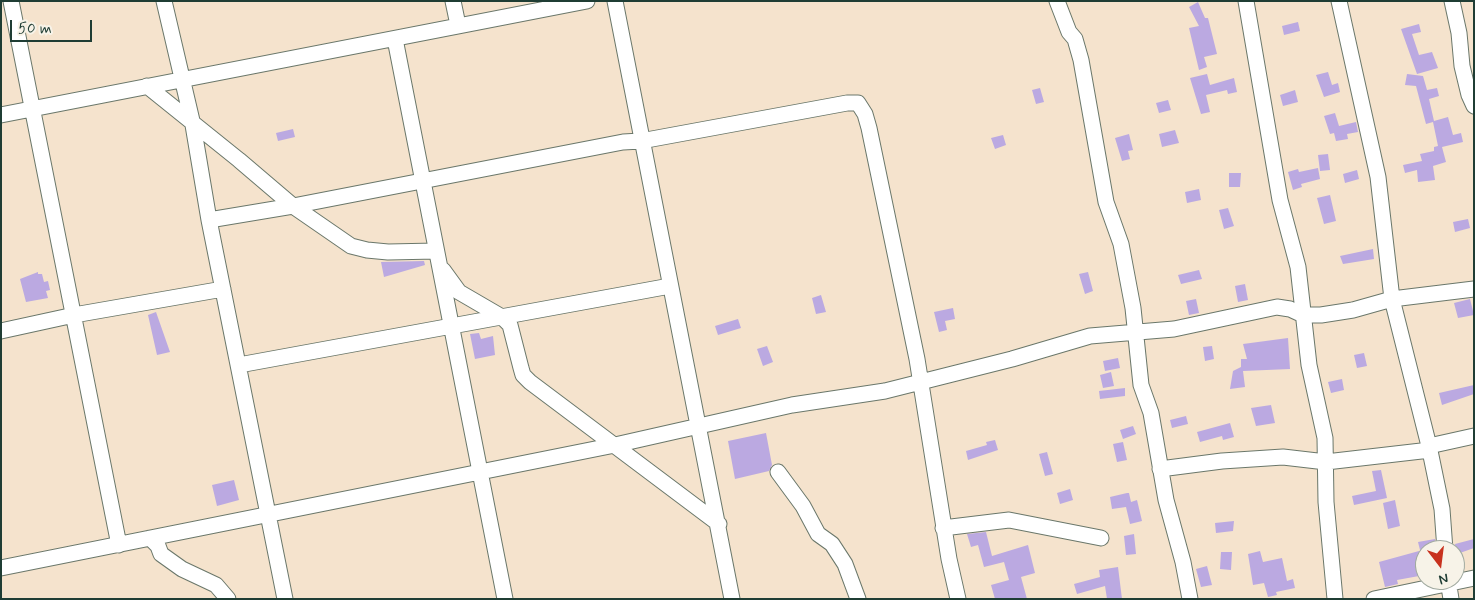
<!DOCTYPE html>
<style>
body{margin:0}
#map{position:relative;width:1475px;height:600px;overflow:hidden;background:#f5e3cd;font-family:Mynerve,sans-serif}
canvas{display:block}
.frame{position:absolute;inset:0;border:2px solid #1f3d34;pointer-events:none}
.north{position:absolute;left:1415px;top:540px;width:50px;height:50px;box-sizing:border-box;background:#f7f3e8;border:1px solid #a1aaa0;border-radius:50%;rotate:165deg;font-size:14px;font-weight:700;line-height:20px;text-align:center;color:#1f3d34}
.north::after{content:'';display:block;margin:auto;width:18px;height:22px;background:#c8321e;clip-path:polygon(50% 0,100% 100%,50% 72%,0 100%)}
.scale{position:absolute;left:10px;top:20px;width:82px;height:22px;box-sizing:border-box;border:2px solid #1f3d34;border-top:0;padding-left:6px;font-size:15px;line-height:18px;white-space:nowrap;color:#1f3d34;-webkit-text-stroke:4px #f7f3e8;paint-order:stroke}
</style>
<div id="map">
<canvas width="1475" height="600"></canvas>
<div class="frame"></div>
<div class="north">N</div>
<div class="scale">50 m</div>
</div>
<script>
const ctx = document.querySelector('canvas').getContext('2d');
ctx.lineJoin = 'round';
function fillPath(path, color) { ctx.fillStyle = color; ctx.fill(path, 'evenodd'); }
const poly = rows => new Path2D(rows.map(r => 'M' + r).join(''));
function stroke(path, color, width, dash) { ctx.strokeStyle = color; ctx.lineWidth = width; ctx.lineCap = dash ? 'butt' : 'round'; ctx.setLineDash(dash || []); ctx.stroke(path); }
const building = poly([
 [1198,2,1205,18,1208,18,1217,54,1204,57,1207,67,1199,70,1189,28,1199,26,1189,7],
 [1298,22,1300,31,1284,35,1282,26],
 [1419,24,1421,32,1412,34,1419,55,1432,52,1438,68,1417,74,1401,29],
 [1328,72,1332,85,1338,83,1340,92,1324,97,1316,75],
 [1207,74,1210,85,1234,78,1237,92,1228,94,1227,90,1206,95,1210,112,1201,114,1190,78],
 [1407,74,1423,76,1427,90,1437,88,1439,96,1429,99,1434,121,1448,117,1453,135,1461,133,1463,142,1442,147,1446,162,1433,166,1435,180,1418,182,1417,170,1405,173,1403,165,1422,161,1420,154,1434,151,1434,147,1438,146,1433,122,1426,124,1416,86,1405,85],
 [1040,88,1044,102,1036,104,1032,90],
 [1295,90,1298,102,1283,106,1280,95],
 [1168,100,1171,110,1159,113,1156,103],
 [1335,113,1339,126,1356,122,1358,132,1347,134,1348,139,1336,141,1334,133,1330,134,1324,116],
 [293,129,295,137,278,141,276,133],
 [1175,130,1179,143,1162,147,1159,134],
 [1129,134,1133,150,1128,151,1130,159,1122,161,1115,138],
 [1003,135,1006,145,995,149,991,138],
 [1328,154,1330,170,1320,171,1318,155],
 [1318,168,1320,179,1301,184,1302,187,1293,190,1288,172,1298,169,1299,172],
 [1357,170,1359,179,1345,183,1343,174],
 [1229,173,1241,173,1240,187,1229,187],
 [1199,189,1201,200,1187,203,1185,192],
 [1330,195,1336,221,1324,224,1317,198],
 [1228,208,1234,226,1224,229,1219,210],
 [1468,219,1470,228,1455,232,1453,222],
 [1373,249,1374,259,1343,264,1340,256],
 [424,261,425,265,384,277,381,262],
 [1199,270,1202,279,1181,284,1178,275],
 [38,272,38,274,42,274,44,282,48,281,50,290,46,291,48,298,26,302,20,279],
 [1088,272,1093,291,1085,294,1079,274],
 [1245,284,1248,300,1238,302,1235,286],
 [821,295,826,312,816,314,812,298],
 [1196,299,1199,313,1189,315,1186,301],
 [1470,299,1474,315,1458,318,1454,303],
 [953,308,955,319,945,321,947,330,939,332,934,312],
 [156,312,170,352,157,355,148,315],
 [738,319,741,328,718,335,715,326],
 [479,333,481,339,493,336,495,355,475,359,470,334],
 [1288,338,1290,369,1243,371,1245,387,1230,389,1233,371,1241,367,1241,359,1247,359,1243,344],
 [767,346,773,362,763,366,757,349],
 [1212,346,1214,359,1205,361,1203,347],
 [1364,353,1367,366,1357,368,1354,355],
 [1118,358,1120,368,1105,371,1103,361],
 [1111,372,1114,386,1103,388,1100,375],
 [1342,379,1344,390,1331,393,1328,382],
 [1474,385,1474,394,1442,405,1439,393],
 [1125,388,1125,396,1100,399,1099,391],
 [1271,405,1275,423,1256,426,1251,408],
 [1186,416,1188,424,1172,428,1170,420],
 [1230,423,1234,437,1223,440,1222,436,1200,442,1197,432],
 [1133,426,1136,434,1123,439,1120,430],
 [766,433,772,465,769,471,735,479,728,441],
 [995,440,998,450,968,460,966,451,987,445,986,442],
 [1123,442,1127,460,1117,462,1113,444],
 [1047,452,1053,474,1045,476,1039,454],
 [1381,470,1387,498,1354,505,1352,496,1376,491,1372,471],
 [234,480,239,500,217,506,212,485],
 [1070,489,1073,500,1060,504,1057,493],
 [1127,493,1129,493,1131,502,1137,500,1142,521,1130,524,1126,507,1112,509,1110,497],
 [1395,500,1400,526,1388,529,1383,503],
 [1234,521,1233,531,1216,533,1215,523],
 [986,532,992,556,1028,545,1035,573,1021,577,1027,599,995,599,991,585,1009,580,1004,562,984,567,978,545,971,547,967,534],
 [1134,534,1136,554,1126,555,1124,536],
 [1435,539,1436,550,1420,550,1418,542],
 [1474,539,1474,548,1457,554,1455,544],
 [1260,551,1263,562,1282,558,1287,581,1293,579,1295,588,1276,592,1277,595,1268,597,1264,583,1253,585,1248,554],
 [1419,551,1422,561,1416,563,1419,576,1397,580,1398,584,1385,587,1379,562],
 [1221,552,1232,552,1231,570,1220,569],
 [1207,566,1212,585,1201,587,1196,569],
 [1118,567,1122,599,1107,599,1105,586,1077,594,1074,584,1100,577,1099,570]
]);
const minor = poly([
 [11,1,119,545],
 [164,1,193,125,209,220,285,599],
 [453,1,458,25],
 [615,1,732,599],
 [1057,1,1069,32,1075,39,1081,60,1106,202,1121,244,1133,308,1141,385,1151,413,1166,500,1183,562,1190,599],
 [1246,1,1280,200,1298,267,1309,365,1325,438,1326,502,1335,599],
 [1339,1,1378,177,1392,299,1429,446,1442,509,1445,550],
 [1452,1,1459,33,1462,66,1469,95,1474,106],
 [395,39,505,599],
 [147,86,239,160,293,206,351,246,367,250,388,252,436,251],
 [1,115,587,1],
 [209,220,293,206,623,142,641,141,847,103,858,103,865,114,869,128,917,359,949,559,958,599],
 [443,270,459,292,502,317,510,325,521,368,523,375,530,382,719,524],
 [1,331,74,315,223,289],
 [239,365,670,286],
 [1429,446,1474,436],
 [1160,469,1222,461,1283,457,1326,462,1430,450],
 [778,472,803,506,818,534,832,544,845,564,858,599],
 [943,528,1009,520,1101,538],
 [150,538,158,546,161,554,182,569,216,585,228,599],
 [1,568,615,445,792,405,885,391,1012,359,1090,336,1174,329,1277,307,1290,309,1303,315,1321,315,1353,310,1392,299,1474,289],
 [1448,580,1451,599],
 [1374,599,1474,578]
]);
fillPath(building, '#bba9e1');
stroke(minor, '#6a776a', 17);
stroke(minor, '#fff', 15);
</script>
